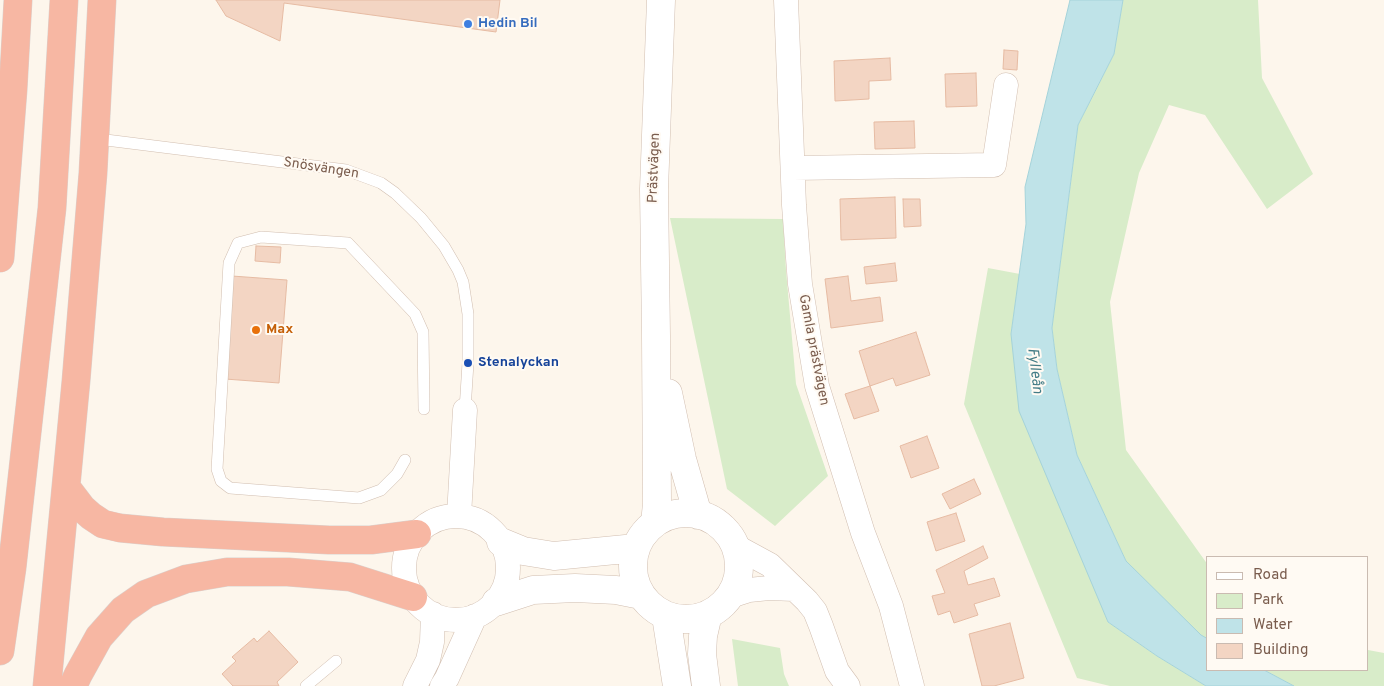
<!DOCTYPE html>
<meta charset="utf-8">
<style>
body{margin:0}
#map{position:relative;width:1384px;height:686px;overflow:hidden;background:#fdf6ec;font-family:Overpass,sans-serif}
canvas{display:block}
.legend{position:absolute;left:1206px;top:556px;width:162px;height:115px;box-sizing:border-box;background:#fffaf3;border:1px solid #cabbb1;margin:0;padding:6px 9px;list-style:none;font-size:15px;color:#7a5c4d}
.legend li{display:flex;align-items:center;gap:10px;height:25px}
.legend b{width:25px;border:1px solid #cabbb1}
</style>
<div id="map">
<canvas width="1384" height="686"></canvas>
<ul class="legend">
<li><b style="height:6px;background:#fff"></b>Road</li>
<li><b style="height:14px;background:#d8ecc9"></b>Park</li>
<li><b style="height:14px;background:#bfe3e8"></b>Water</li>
<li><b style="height:14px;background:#f3d5c3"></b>Building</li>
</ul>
</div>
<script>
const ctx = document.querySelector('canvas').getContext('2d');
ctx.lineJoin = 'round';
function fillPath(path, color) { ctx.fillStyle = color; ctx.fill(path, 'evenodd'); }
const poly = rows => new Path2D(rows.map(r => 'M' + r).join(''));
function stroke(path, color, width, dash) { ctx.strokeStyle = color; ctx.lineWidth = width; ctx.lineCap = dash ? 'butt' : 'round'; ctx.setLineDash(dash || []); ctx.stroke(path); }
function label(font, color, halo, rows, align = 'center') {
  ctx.font = font + ' Overpass,sans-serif'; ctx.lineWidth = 4; ctx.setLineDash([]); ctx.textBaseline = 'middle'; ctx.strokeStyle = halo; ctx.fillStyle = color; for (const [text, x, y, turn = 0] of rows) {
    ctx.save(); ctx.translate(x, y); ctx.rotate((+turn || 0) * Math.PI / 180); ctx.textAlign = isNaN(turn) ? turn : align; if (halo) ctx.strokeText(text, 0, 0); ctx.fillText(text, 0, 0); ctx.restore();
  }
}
const green = poly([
 [1123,0,1258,0,1262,78,1313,174,1267,209,1205,115,1169,105,1139,173,1110,302,1126,450,1208,565,1208,639,1201,636,1126,561,1077,455,1057,369,1052,328,1078,125,1114,54],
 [670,218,783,219,786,270,796,384,828,476,775,526,727,489],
 [988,268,1020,274,1011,334,1108,622,1157,656,1206,686,1110,686,1077,678,964,404],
 [732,639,780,648,784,674,789,686,738,686],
 [1368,650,1384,653,1384,686,1294,686,1264,670,1368,670]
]);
const water = poly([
 [1070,0,1123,0,1114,54,1078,125,1052,328,1057,369,1077,455,1126,561,1201,635,1208,639,1208,670,1264,670,1294,686,1206,686,1157,656,1108,622,1019,411,1011,334,1026,224,1025,187,1070,0]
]);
const building = poly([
 [216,0,500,0,496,32,284,3,280,41,226,16,216,0],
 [1004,50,1018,51,1017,70,1003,69,1004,50],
 [890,58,891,80,869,81,869,99,835,101,834,61,890,58],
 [976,73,977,106,946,107,945,74,976,73],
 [914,121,915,148,875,149,874,122,914,121],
 [895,197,896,238,841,240,840,199,895,197],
 [903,199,920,199,921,226,904,227,903,199],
 [256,246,281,247,280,263,255,261,256,246],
 [895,263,897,281,866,284,864,267,895,263],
 [232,276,287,280,279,383,225,379,232,276],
 [848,276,851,301,880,297,883,321,831,328,825,279,848,276],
 [916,332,930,375,896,386,893,378,870,386,859,351,916,332],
 [870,386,879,411,854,419,845,394,870,386],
 [927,436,939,468,911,478,900,446,927,436],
 [974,479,981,494,950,509,942,494,974,479],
 [956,513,965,541,936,551,927,522,956,513],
 [983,546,988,558,964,571,968,585,994,578,1000,596,974,604,978,615,954,623,950,611,938,615,932,596,945,593,936,570,983,546],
 [1010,623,1024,678,994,686,982,686,969,634,1010,623],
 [269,631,298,662,277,682,279,686,233,686,222,674,236,661,232,657,254,638,257,642,269,631]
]);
const service = poly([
 [106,140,346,170,381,183,395,193,421,218,444,246,458,270,463,282,468,314,468,363,465,410],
 [405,460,397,474,381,490,359,498,230,488,221,481,217,469,229,263,238,243,261,237,348,243,415,314,423,332,424,409],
 [306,686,336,661]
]);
const minor = poly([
 [786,0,794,205,800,284,817,386,863,533,891,606,912,686],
 [793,168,994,165,1006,85],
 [459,516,465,410],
 '404 568a52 52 0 1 1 104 0a52 52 0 1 1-104 0Z',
 [735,546,770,565,807,601,815,611,821,626,837,671,848,686],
 [730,596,749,590,769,588,794,589],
 [415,686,428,660,432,642,433,614],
 [442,686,447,678,475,616]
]);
const tertiary = poly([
 [668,393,682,459,698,515],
 '633 566a53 53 0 1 1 106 0a53 53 0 1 1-106 0Z',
 [655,523,657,504,656,336,654,189,661,0],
 [501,542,523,551,554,556,636,548],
 [496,602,533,590,575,588,616,590,641,595],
 [666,616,677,686],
 [706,686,702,654,703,636,708,614]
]);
const motorway = poly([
 [0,258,13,90,18,0],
 [66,487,82,508,91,516,103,524,120,528,163,532,329,540,371,540,417,534],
 [0,651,12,568,52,208,64,0],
 [47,686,76,381,93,173,102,0],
 [73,686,78,675,99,637,123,610,146,594,186,579,227,572,288,572,350,577,413,597]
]);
const markers = [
 [468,24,5,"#3f7fe0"],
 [256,330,5,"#e8710a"],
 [468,363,5,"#1a4fb4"]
];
const shopNames = [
 ["Hedin Bil",478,24]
];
const streetNames = [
 ["Prästvägen",655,168,-88],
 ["Snösvängen",321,169,9],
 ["Gamla prästvägen",813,350,79]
];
const foodNames = [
 ["Max",266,330]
];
const transitNames = [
 ["Stenalyckan",478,363]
];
const waterNames = [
 ["Fylleån",1034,371,83]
];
fillPath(green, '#d8ecc9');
fillPath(water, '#bfe3e8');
stroke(water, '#a5d3da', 1);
fillPath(building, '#f3d5c3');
stroke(building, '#e6bba3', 1);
stroke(service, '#d1beb0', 12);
stroke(minor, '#d1beb0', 25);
stroke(tertiary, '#d1beb0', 29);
stroke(motorway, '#dad1cd', 29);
stroke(service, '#fff', 11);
stroke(minor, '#fff', 24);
stroke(tertiary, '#fff', 28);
stroke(motorway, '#f7b7a3', 28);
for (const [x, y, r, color] of markers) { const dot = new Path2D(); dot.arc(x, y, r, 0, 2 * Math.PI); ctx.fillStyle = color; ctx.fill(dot); stroke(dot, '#fffaf3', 2); }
label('bold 14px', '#366cbe', '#fffaf3', shopNames, 'left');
label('14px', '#7a5c4d', '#fffaf3', streetNames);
label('bold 14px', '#c56008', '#fffaf3', foodNames, 'left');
label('bold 14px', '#164399', '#fffaf3', transitNames, 'left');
label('italic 15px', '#437c86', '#fffaf3', waterNames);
</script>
